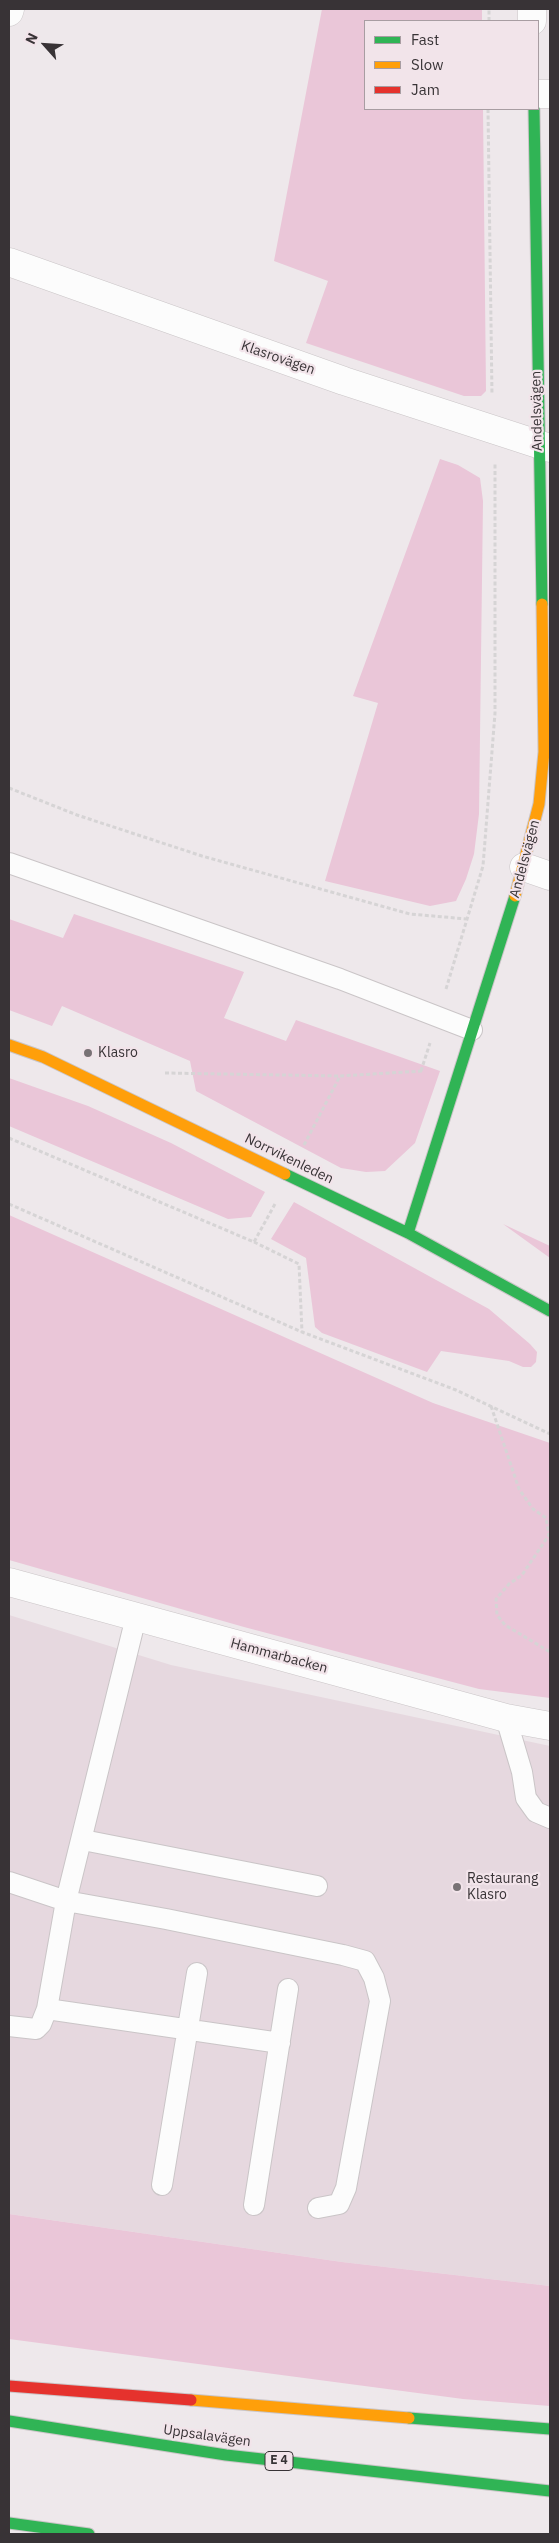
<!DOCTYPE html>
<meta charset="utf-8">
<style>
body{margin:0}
#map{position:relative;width:559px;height:2543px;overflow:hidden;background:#eee8eb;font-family:"IBM Plex Sans",sans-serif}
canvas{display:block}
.frame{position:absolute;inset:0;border:10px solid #383336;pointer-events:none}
.legend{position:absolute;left:364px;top:20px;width:175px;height:90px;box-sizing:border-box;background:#f2e4ea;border:1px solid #a89da2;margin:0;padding:6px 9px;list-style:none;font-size:15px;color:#383336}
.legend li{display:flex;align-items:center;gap:10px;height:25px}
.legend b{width:25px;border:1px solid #a89da2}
.north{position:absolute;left:20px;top:20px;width:50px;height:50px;-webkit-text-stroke:4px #f2e4ea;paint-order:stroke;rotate:296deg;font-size:14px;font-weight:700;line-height:20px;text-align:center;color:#383336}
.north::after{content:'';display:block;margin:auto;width:18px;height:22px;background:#383336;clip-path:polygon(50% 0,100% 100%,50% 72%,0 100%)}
</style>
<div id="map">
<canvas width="559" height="2543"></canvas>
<div class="frame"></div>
<ul class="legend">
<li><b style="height:6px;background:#30b455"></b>Fast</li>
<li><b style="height:6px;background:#ff9f0a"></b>Slow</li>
<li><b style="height:6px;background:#e5322d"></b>Jam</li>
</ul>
<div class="north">N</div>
</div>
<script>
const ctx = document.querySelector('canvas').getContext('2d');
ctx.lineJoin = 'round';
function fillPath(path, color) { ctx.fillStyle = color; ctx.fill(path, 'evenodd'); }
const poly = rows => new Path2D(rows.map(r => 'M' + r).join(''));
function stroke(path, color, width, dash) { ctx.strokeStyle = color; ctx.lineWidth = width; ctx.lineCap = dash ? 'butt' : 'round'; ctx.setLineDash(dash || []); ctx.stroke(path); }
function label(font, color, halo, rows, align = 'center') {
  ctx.font = font + ' "IBM Plex Sans",sans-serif'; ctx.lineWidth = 4.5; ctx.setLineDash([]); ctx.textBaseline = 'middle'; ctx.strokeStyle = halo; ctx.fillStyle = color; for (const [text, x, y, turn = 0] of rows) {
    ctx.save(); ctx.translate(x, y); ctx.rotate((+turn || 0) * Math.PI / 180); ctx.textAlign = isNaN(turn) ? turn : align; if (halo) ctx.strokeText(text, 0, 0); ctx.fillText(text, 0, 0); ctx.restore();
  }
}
const built = poly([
 [9,1615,171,1665,550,1746,550,2286,342,2262,9,2214]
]);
const green = poly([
 [322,9,482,9,482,21,365,21,365,109,483,109,486,391,481,396,464,396,306,343,328,281,274,261],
 [440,459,458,465,480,478,483,501,479,814,474,854,466,879,456,901,430,906,325,881,378,703,353,696],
 [74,914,244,972,224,1018,286,1041,296,1020,440,1071,415,1143,385,1171,366,1172,341,1168,196,1091,190,1061,62,1006,52,1026,9,1010,9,919,63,938],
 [9,1078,88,1106,171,1143,265,1192,251,1217,228,1219,9,1126],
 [294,1202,489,1309,530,1344,537,1352,536,1362,531,1367,523,1367,509,1361,441,1351,427,1372,322,1333,315,1327,306,1258,271,1239],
 [9,1215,433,1403,550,1443,550,1698,479,1689,244,1627,9,1560],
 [503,1224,550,1246,550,1258],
 [9,2214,342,2262,550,2286,550,2406,463,2399,9,2339]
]);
const path = poly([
 [489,21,489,9],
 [488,109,492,395],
 [9,788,77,815,202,856,410,914,467,919],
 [446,989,483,866,495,713,495,464],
 [421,1071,430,1043],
 [165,1073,340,1076],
 [9,1138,254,1242,275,1204],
 [304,1145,340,1076,422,1071],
 [9,1204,302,1332,456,1390,550,1434],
 [254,1242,299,1264,302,1332],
 [491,1406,519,1489,533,1509,546,1518,549,1535,522,1575,509,1584,496,1599,497,1615,505,1625,550,1652]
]);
const lane = poly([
 [9,863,340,979,472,1030],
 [136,1617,66,1901,47,2009,280,2043],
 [506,1718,522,1772,526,1798,536,1812,550,1818],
 [83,1840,317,1886],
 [9,1882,66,1901,166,1919,343,1955,365,1961,374,1978,380,2001,346,2188,339,2204,318,2208],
 [9,2026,36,2029,41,2024,47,2009],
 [162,2185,197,1973],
 [254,2205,288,1989]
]);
const street = poly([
 [532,9,532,21],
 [9,12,10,9],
 [538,94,550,94],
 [9,262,344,381,550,448],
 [524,867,550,876],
 [9,1582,506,1718,550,1726]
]);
const fast = poly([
 [534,109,542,604],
 [285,1174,408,1233,550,1311],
 [408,1233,515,896],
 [409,2418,550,2429],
 [9,2421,226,2455,550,2491],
 [9,2523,89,2534]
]);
const slow = poly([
 [515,896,539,804,544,752,542,604],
 [9,1045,43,1057,285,1174],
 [191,2400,409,2418]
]);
const jam = poly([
 [9,2386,191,2400]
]);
const markers = [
 [88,1053,5,"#787275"],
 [457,1887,5,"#787275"]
];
const shields = [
 [279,2461,28]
];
const shieldNames = [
 ["E 4",279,2461]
];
const streetNames = [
 ["Klasrovägen",278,358,19],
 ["Andelsvägen",537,411,-91],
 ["Andelsvägen",525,859,-75],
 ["Norrvikenleden",289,1159,26],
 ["Hammarbacken",279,1656,15],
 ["Uppsalavägen",207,2436,8]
];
const poiNames = [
 ["Klasro",98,1053],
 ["Restaurang",467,1879],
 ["Klasro",467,1895]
];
fillPath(built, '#e6d8df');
fillPath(green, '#eac6d8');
stroke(lane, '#cac5c7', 22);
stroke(street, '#cac5c7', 29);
stroke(fast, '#cac5c7', 13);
stroke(slow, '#cac5c7', 13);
stroke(jam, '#cac5c7', 13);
stroke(path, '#d6d4d5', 3, [4, 2.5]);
stroke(lane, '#fcfcfc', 20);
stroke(street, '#fcfcfc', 28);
stroke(fast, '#30b455', 11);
stroke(slow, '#ff9f0a', 11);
stroke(jam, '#e5322d', 11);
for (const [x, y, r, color] of markers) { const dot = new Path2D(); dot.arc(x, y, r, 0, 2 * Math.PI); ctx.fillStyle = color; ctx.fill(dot); stroke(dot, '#f2e4ea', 2); }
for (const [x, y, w] of shields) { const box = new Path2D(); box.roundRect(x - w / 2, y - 9.5, w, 19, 4); ctx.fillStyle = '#f2e4ea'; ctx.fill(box); stroke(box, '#383336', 1); }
label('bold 12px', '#383336', null, shieldNames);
label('14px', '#383336', '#f2e4ea', streetNames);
label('14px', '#383336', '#f2e4ea', poiNames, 'left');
</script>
